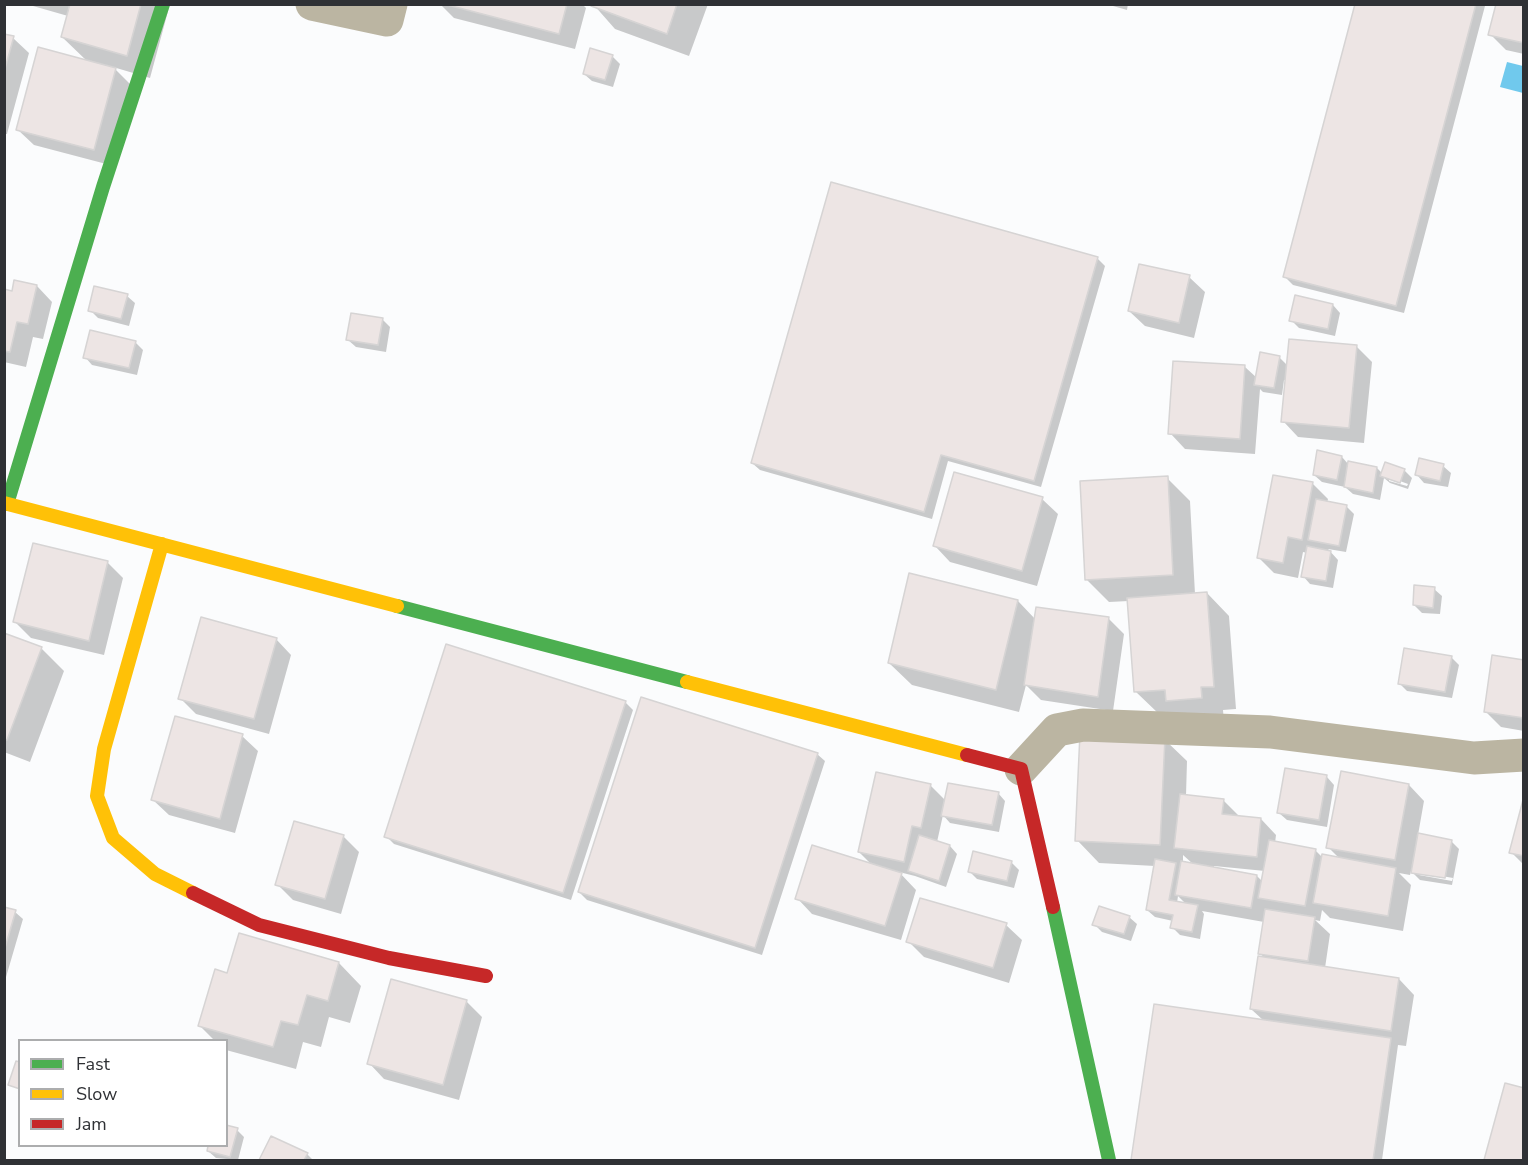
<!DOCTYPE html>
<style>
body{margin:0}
#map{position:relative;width:1528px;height:1165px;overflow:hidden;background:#fbfcfd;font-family:"Nunito Sans",sans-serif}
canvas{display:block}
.frame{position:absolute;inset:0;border:6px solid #2f3135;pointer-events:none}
.legend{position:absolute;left:18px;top:1039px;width:210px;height:108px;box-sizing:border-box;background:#fff;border:2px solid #acadae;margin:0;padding:8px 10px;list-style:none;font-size:18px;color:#2f3135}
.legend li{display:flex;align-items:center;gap:12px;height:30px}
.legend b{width:30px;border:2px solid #acadae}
</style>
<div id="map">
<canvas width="1528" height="1165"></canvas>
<div class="frame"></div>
<ul class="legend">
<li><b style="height:8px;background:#4caf50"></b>Fast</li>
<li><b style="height:8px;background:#ffc107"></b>Slow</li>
<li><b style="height:8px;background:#c62828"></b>Jam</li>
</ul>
</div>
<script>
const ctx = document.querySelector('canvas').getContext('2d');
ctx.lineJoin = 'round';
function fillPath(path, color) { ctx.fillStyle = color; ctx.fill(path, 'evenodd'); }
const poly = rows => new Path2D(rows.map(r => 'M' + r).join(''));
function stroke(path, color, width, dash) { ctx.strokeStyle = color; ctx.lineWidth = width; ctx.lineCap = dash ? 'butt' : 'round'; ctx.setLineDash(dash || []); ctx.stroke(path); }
const water = poly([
 [1507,62,1523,66,1523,93,1500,87]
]);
const shadow = poly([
 [26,4,170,4,150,78,113,67,131,85,110,165,34,145,18,130,88,62,62,37,68,16],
 [440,4,582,4,586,8,575,49,454,18],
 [593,4,708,4,689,56,615,29],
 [1106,4,1128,4,1127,10],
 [1357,4,1485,6,1404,313,1293,285,1285,277],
 [1524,4,1524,54,1506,50,1490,34],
 [4,35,13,38,29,53,7,134,4,134],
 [612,56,620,64,613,87,592,81,584,74],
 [1097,258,1105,266,1041,487,948,461,932,519,760,470,752,463],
 [1189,277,1205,292,1194,338,1145,326,1129,311],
 [37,286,52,302,43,339,33,337,26,367,4,362,4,291,13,293],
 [127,296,135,303,129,326,98,318,90,310],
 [1333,305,1340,313,1335,336,1299,328,1291,320],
 [382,319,390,327,386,352,356,347,348,340],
 [135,342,143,350,137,375,92,365,85,357],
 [1356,346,1372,362,1364,443,1298,437,1283,421,1287,381,1284,380,1282,395,1263,392,1260,389,1255,454,1185,449,1170,433,1245,367,1257,378,1279,357,1288,366],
 [1342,457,1349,465,1377,468,1383,474,1404,470,1412,478,1408,489,1390,483,1384,478,1380,500,1353,494,1345,487,1322,482,1314,475],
 [1389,477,1408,484,1407,486,1389,481],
 [1443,466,1451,473,1448,487,1424,483,1417,475],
 [1167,478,1190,501,1195,594,1207,593,1229,616,1236,709,1223,710,1224,721,1159,714,1136,692,1129,601,1109,602,1086,579],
 [1312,483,1328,499,1327,503,1346,506,1354,514,1346,552,1328,549,1338,560,1333,588,1310,584,1303,576,1307,553,1303,552,1298,578,1274,573,1258,557],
 [1042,499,1058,514,1037,586,950,562,935,546],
 [107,562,123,578,104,655,31,638,15,622],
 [1434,589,1442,596,1440,614,1422,613,1414,605],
 [1018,601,1036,620,1109,619,1124,634,1113,711,1041,700,1026,685,1019,712,912,685,889,663],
 [4,635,41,648,64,671,30,762,4,752],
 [276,639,291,655,269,734,196,714,180,698],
 [1451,657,1459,665,1452,698,1407,691,1399,683],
 [1524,661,1524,731,1501,727,1485,711],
 [625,702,633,710,571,900,394,844,386,836],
 [242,736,258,751,235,833,169,815,153,800],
 [1164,739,1187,761,1186,796,1223,800,1239,816,1261,819,1276,835,1275,843,1315,850,1323,858,1340,859,1328,847,1409,785,1424,801,1418,835,1451,841,1459,849,1452,885,1420,880,1411,871,1410,875,1399,873,1411,885,1403,931,1330,918,1322,910,1320,921,1315,920,1330,934,1325,968,1399,979,1414,995,1406,1046,1398,1045,1382,1160,1133,1160,1155,1006,1264,1021,1251,1009,1265,958,1259,953,1264,922,1202,911,1204,914,1200,939,1180,935,1172,927,1173,921,1155,917,1147,910,1155,866,1099,863,1077,840],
 [1183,855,1193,864,1183,863],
 [1214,866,1265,871,1263,882,1257,876,1214,868],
 [1419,872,1453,878,1452,881,1419,875],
 [1178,896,1187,905,1177,903],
 [817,754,825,761,762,955,587,900,579,892],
 [1287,769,1327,777,1334,785,1327,827,1287,820,1279,813],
 [930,785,946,801,998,793,1005,801,999,832,950,823,943,815,937,842,950,846,957,854,946,887,915,876,899,872,916,890,901,940,812,914,797,898,873,866,859,852],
 [1524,802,1524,865,1511,852],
 [343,836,359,852,341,914,293,900,277,884],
 [1011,862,1019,870,1014,888,977,879,969,871],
 [4,909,15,912,23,919,4,984],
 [1129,917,1137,924,1131,941,1102,932,1094,924],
 [1006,925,1022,940,1009,983,924,957,908,941],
 [339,963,361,986,350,1023,329,1017,321,1047,303,1042,296,1069,226,1050,226,1040,214,1040,200,1026],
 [392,981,467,1002,482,1017,459,1100,384,1079,369,1063],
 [1506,1085,1524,1090,1524,1160,1485,1160],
 [237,1130,244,1137,238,1160,216,1158,208,1151,210,1146,226,1146],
 [271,1138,307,1154,313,1160,261,1160]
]);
const building = poly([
 [70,4,141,4,127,56,61,37,70,4],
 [444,4,567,4,559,34,444,4],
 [591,4,677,4,667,34,591,6,591,4],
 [1355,4,1476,4,1396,306,1283,277,1355,4],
 [1496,4,1524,4,1524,43,1488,35,1496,4],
 [4,34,14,36,4,72,4,34],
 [38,47,116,68,94,150,16,130,38,47],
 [590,48,613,55,605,80,583,74,590,48],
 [831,182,1098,257,1034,481,941,455,924,512,751,463,831,182],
 [1139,264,1190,275,1179,323,1128,311,1139,264],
 [14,280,37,285,28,324,17,322,10,352,4,351,4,289,12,291,14,280],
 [94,286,128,294,121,319,88,311,94,286],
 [1295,295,1333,304,1328,329,1289,321,1295,295],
 [351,313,383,318,378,345,346,340,351,313],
 [90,330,136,341,129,368,83,358,90,330],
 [1289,339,1357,345,1349,428,1281,422,1289,339],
 [1260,352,1280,356,1274,388,1254,385,1260,352],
 [1173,361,1245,365,1240,439,1168,434,1173,361],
 [1317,450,1342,456,1337,480,1313,475,1317,450],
 [1419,458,1444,464,1440,481,1415,475,1419,458],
 [1348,461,1377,467,1373,493,1344,487,1348,461],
 [1385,462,1405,469,1400,483,1380,476,1385,462],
 [954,472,1043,497,1022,571,933,546,954,472],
 [1273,475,1313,482,1302,540,1288,537,1283,563,1257,558,1273,475],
 [1168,476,1173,575,1085,580,1080,481,1168,476],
 [1316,499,1347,505,1339,546,1308,540,1316,499],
 [33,543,108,561,89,641,13,622,33,543],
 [1307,546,1331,551,1326,581,1301,577,1307,546],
 [909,573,1018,600,996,690,888,663,909,573],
 [1414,585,1435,587,1433,608,1413,605,1414,585],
 [1207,592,1214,687,1201,687,1202,698,1166,701,1165,690,1134,692,1127,598,1207,592],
 [1036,607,1109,617,1098,697,1024,685,1036,607],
 [201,617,277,638,254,719,178,699,201,617],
 [4,633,42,647,7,740,4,739,4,633],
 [446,644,626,701,563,893,384,837,446,644],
 [1404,648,1452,656,1445,692,1398,684,1404,648],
 [1492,655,1524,660,1524,718,1484,712,1492,655],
 [641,697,818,753,755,948,578,892,641,697],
 [175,716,243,734,220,819,151,800,175,716],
 [1080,733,1165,737,1160,845,1075,841,1080,733],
 [1285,768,1327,775,1319,820,1277,813,1285,768],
 [1341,771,1409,784,1395,860,1326,848,1341,771],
 [876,772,931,784,921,828,912,826,904,862,858,852,876,772],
 [948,783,999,792,992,825,941,816,948,783],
 [1180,794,1224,799,1222,814,1261,818,1257,857,1174,848,1180,794],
 [1524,796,1524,856,1509,853,1524,796],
 [294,821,344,835,325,899,275,885,294,821],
 [1418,833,1452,840,1445,878,1411,873,1418,833],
 [919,835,950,845,939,881,908,871,919,835],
 [1269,840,1316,849,1305,906,1258,898,1269,840],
 [812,845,902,873,885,926,795,899,812,845],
 [973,851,1012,861,1007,881,968,872,973,851],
 [1322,854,1396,868,1388,916,1313,903,1322,854],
 [1155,859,1176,863,1169,900,1198,905,1192,932,1170,928,1173,915,1146,910,1155,859],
 [1181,861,1257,875,1251,908,1175,895,1181,861],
 [920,898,1007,923,993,968,906,942,920,898],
 [1099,906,1130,916,1124,934,1092,925,1099,906],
 [4,907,16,910,4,951,4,907],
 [1265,909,1315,917,1308,961,1258,954,1265,909],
 [239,933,339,962,328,1001,307,995,298,1025,281,1021,273,1047,198,1026,215,969,227,973,239,933],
 [1258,956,1399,978,1391,1031,1250,1009,1258,956],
 [391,979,467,1000,443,1085,367,1064,391,979],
 [1154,1004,1391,1038,1373,1160,1131,1160,1154,1004],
 [16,1061,20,1062,20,1089,8,1085,16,1061],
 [1505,1083,1524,1088,1524,1160,1484,1160,1505,1083],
 [226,1125,238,1128,230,1157,207,1151,208,1146,226,1146,226,1125],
 [271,1136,308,1153,304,1160,259,1160,271,1136]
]);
const street = poly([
 [312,4,387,20,391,4],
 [1021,769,1057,730,1083,725,1270,732,1474,758,1524,755]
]);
const fast = poly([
 [7,504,103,187,163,4],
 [397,606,687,682],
 [1053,907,1109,1160]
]);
const slow = poly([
 [4,503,397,606],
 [162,544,104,749,97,796,113,838,155,874,193,893],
 [687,682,967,755]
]);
const jam = poly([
 [967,755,1021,769,1053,907],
 [193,893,259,925,389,958,486,976]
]);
fillPath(water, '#70c9ed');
fillPath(shadow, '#0003');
fillPath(building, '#ede5e4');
stroke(building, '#d6d4d4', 1.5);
stroke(street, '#bbb5a2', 33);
stroke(fast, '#4caf50', 14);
stroke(slow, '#ffc107', 14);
stroke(jam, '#c62828', 14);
</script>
